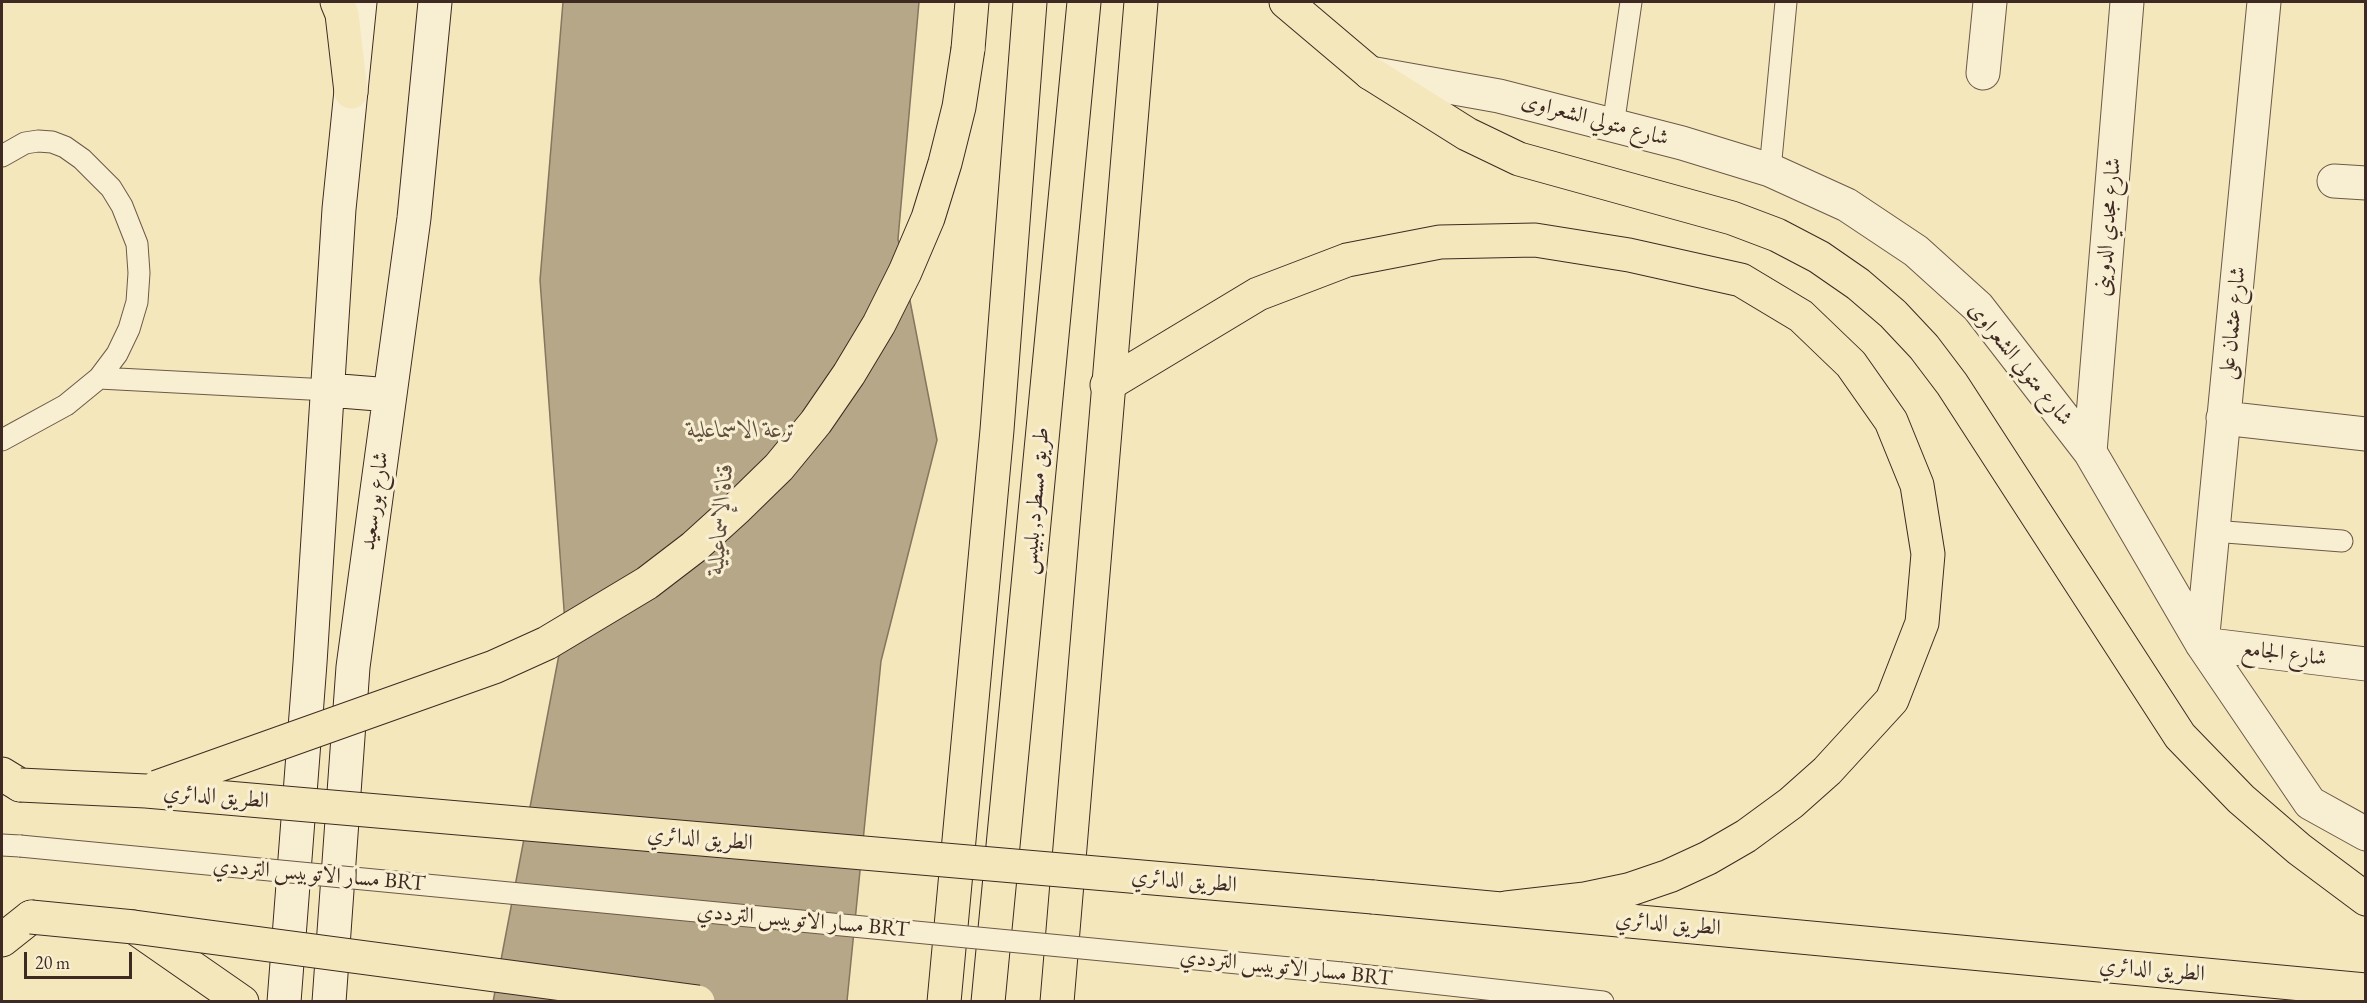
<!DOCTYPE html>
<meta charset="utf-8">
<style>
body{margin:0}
#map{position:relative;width:2367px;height:1003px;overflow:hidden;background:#f4e7bc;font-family:"EB Garamond",serif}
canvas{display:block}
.frame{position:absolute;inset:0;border:3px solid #3e2a22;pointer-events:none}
.scale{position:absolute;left:24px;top:952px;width:108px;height:27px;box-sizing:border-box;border:3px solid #3e2a22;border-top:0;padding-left:8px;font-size:18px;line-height:21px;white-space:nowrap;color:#3e2a22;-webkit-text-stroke:4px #f8efd3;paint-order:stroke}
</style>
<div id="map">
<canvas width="2367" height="1003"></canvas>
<div class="frame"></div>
<div class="scale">20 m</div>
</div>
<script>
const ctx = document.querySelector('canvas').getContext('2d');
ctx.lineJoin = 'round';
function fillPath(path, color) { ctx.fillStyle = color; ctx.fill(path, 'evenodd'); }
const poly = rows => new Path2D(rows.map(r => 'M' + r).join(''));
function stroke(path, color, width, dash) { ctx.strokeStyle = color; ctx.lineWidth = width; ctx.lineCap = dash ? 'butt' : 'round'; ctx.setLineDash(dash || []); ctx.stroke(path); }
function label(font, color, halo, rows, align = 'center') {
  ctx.font = font + ' "EB Garamond",Amiri,serif'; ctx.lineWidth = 6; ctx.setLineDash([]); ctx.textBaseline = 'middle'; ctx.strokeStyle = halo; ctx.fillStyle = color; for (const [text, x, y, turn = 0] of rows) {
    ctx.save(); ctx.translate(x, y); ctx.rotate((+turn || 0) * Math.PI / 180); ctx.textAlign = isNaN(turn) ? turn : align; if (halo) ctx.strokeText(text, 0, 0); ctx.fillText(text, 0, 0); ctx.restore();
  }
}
const water = poly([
 [563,2,919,2,898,239,937,440,881,661,847,1001,493,1002,565,623,540,280,563,2]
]);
const lane = poly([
 [1613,126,1631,2],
 [2,156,25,143,38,141,52,142,65,147,82,159,111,188,122,206,137,244,139,273,137,302,129,329,117,354,99,378,66,405,2,440],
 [1770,170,1786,2],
 [99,378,328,390],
 [2213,531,2342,541],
 [2,845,20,846],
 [1342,973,1603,1002]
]);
const street = poly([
 [2264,2,2202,644,2366,664],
 [1370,73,1499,96,1682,143,1770,170,1847,205,1916,251,1978,307,2090,452,2202,644,2310,803,2366,834],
 [1983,73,1990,2],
 [2334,181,2366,183],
 [2223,418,2366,434],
 [2090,452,2127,2]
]);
const secondary = poly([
 [328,390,390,395],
 [284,1002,310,663,339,209,360,2],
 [329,1002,353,667,414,218,435,2]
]);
const primary = poly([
 [944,1002,997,430,1030,2],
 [988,1002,1084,2],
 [1057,1002,1141,2]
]);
const highway = poly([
 [337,2,342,14,351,92],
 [1286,2,1370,73,1467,134,1519,159,1732,218,1777,235,1819,257,1858,284,1893,314,1924,347,1952,384,2180,736,2241,799,2299,849,2366,899],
 [968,49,972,2],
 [1107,385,1258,294,1347,260,1440,242,1535,240,1629,255,1741,280,1801,316,1851,364,1891,421,1917,485,1928,554,1922,623,1892,700,1827,771,1791,803,1746,836,1708,858,1669,876,1628,890,1585,899,1506,908],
 [2,774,20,785],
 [1373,897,2366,990],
 [134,927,242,1002],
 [2,940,31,917]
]);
const laneBridge = poly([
 [20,846,1342,973]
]);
const highwayBridge = poly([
 [20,785,146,791,1373,897],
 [157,787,494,667,547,643,647,583,694,547,737,508,779,467,816,422,849,374,879,324,905,272,928,218,945,163,959,107,968,49],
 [31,917,134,927,698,1002]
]);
const streetNames = [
 ["شارع متولي الشعراوى",1595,120,15],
 ["شارع مجدي الدوينى",2108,227,-85],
 ["شارع عثمان على",2233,323,-84],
 ["شارع متولي الشعراوى",2020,364,51],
 ["شارع بورسعيد",375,501,-82],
 ["طريق مسطرد, بلبيس",1036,501,-85],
 ["شارع الجامع",2284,654,7],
 ["الطريق الدائري",216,797,5],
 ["الطريق الدائري",700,839,5],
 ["مسار الاتوبيس الترددي BRT",319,875,5],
 ["الطريق الدائري",1184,881,5],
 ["مسار الاتوبيس الترددي BRT",803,921,5],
 ["الطريق الدائري",1668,924,5],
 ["مسار الاتوبيس الترددي BRT",1286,968,6],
 ["الطريق الدائري",2152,970,5]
];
const waterNames = [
 ["ترعة الاسماعلية",742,430],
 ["قناة الإسماعيلية",721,519,-85]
];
fillPath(water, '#b6a788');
stroke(water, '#86755f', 1.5);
stroke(lane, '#6c5948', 23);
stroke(street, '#6c5948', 35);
stroke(secondary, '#3e2a22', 35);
stroke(primary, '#3e2a22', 35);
stroke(highway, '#3e2a22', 35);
stroke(lane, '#f8efd3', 21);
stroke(street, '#f8efd3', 33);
stroke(secondary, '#f8efd3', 33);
stroke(primary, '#f4e7bc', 33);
stroke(highway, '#f4e7bc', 33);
stroke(laneBridge, '#6c5948', 23, []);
stroke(highwayBridge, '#3e2a22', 35, []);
stroke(laneBridge, '#f8efd3', 21);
stroke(highwayBridge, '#f4e7bc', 33);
label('22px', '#3e2a22', '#f8efd3', streetNames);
label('italic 24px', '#625041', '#f8efd3', waterNames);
</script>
